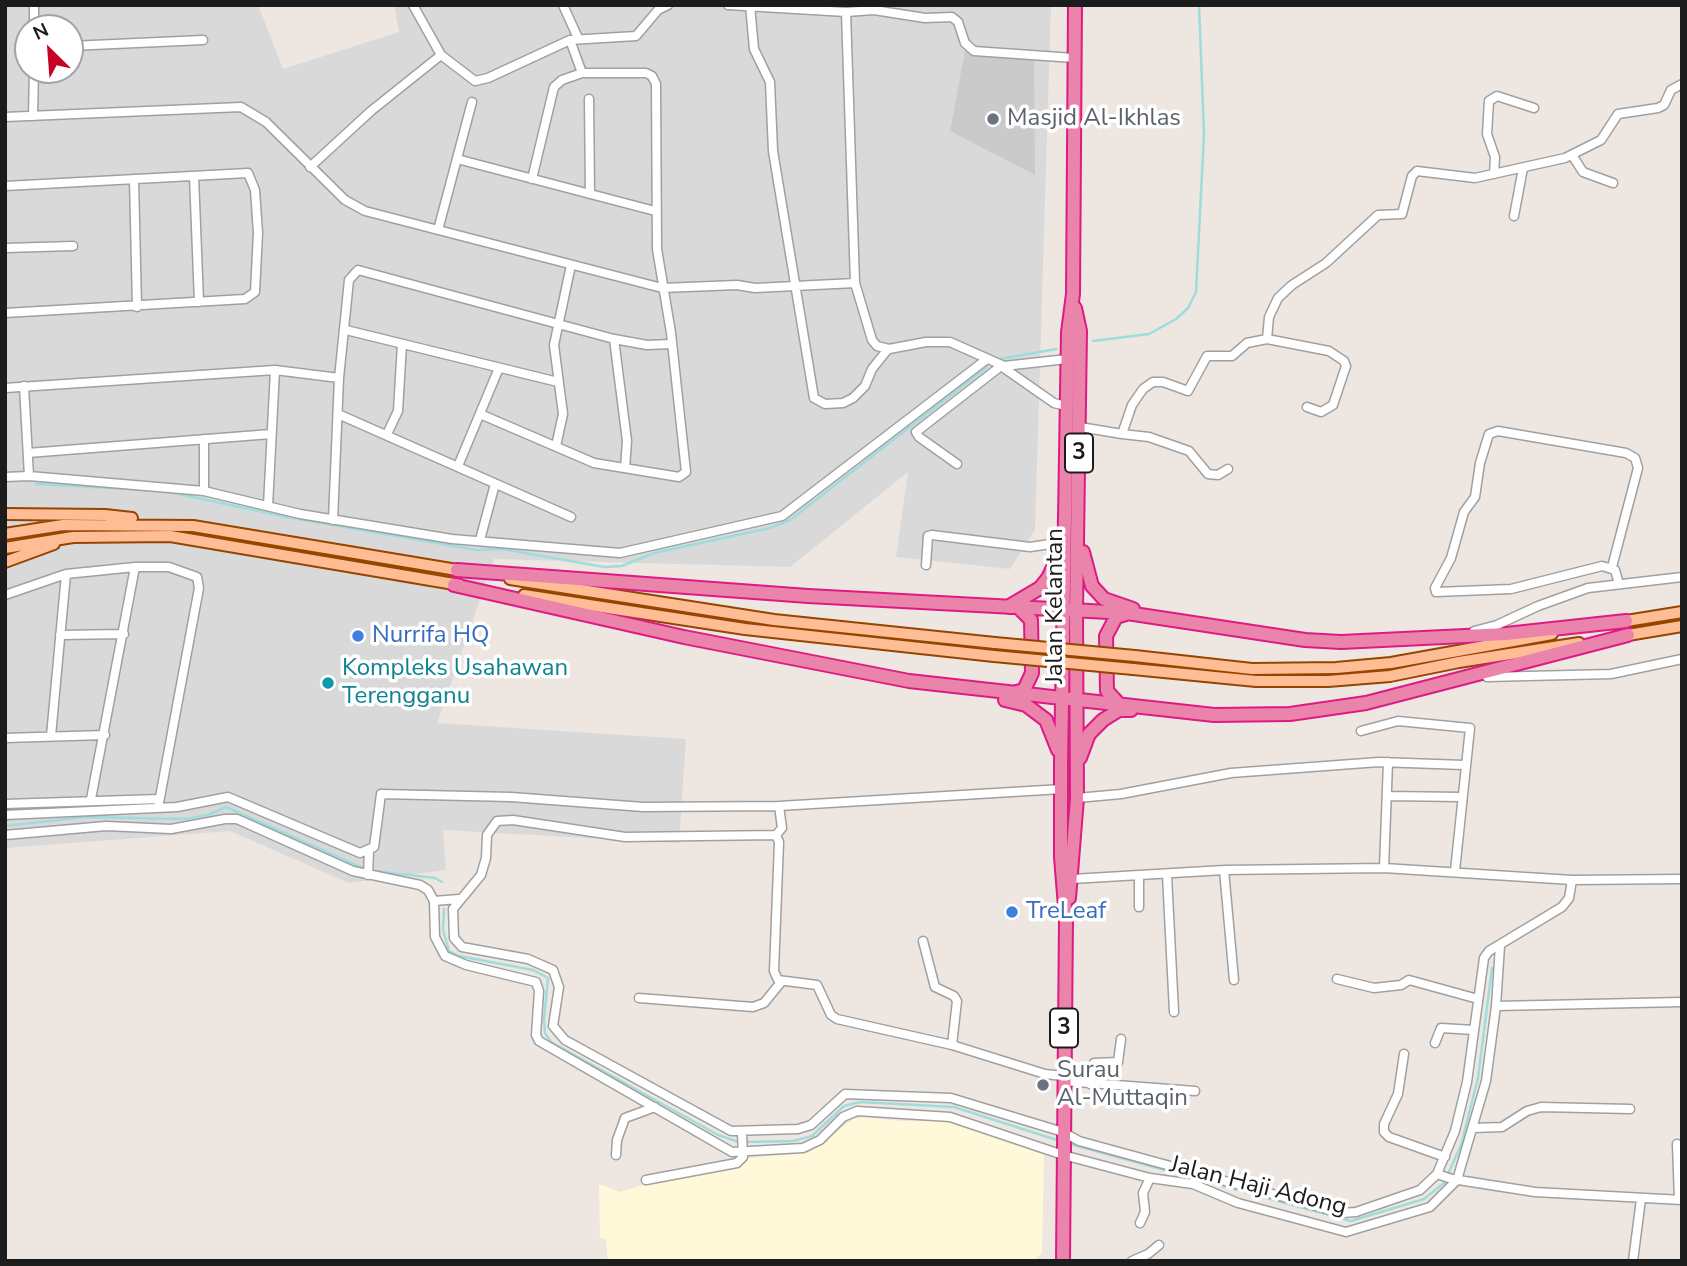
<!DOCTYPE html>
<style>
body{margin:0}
#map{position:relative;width:1687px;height:1266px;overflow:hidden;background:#eee7e1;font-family:"Nunito Sans",sans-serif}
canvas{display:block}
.frame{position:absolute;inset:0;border:7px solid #1c1c1c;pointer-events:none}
.north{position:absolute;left:14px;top:14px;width:70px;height:70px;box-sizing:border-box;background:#fff;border:2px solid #a4a4a4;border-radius:50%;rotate:335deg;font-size:19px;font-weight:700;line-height:28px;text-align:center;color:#1c1c1c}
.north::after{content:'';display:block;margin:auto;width:24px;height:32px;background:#c80026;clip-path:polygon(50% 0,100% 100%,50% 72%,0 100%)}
</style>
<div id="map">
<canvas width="1687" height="1266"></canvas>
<div class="frame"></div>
<div class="north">N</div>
</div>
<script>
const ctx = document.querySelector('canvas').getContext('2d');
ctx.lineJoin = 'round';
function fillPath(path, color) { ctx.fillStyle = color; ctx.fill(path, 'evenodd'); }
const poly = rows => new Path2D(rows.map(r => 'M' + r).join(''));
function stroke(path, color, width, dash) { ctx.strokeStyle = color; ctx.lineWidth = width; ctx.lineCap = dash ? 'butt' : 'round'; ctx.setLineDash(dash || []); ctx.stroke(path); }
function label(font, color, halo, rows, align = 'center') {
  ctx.font = font + ' "Nunito Sans",sans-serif'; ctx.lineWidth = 7; ctx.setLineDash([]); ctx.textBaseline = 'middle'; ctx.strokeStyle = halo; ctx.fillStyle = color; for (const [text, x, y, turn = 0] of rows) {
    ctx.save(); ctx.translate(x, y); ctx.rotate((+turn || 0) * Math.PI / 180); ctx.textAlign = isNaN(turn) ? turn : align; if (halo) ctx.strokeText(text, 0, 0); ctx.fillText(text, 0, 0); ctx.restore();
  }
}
const residential = poly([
 [5,5,258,5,283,69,399,32,394,5,1051,5,1035,530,1010,569,896,557,908,472,790,567,494,559,437,723,686,739,679,843,443,830,446,870,349,883,230,831,5,848],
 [28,28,70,28,70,70,28,70]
]);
const education = poly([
 [865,1117,900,1121,946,1121,1044,1154,1042,1253,1033,1261,608,1261,606,1239,600,1238,599,1184,620,1192,652,1182,733,1169,746,1158,807,1153,854,1119]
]);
const religious = poly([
 [965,51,1034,55,1035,175,950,131]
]);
const stream = poly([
 [1093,341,1149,334,1176,319,1188,308,1196,292,1204,134,1199,5],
 [1000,359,1056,349],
 [36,484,148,490],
 [165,491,286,517,477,550,502,549,604,567,622,566,654,553,770,528,790,520,987,367],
 [5,826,85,817,184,819,208,815,226,807,365,869],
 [375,871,435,878,442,882],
 [444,909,443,930,449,951,459,956,533,970,548,978,544,1020,545,1033,551,1042,718,1135,739,1142],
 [746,1142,793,1141,812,1136,844,1106,860,1102,954,1107,1060,1141],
 [1070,1144,1351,1221,1424,1199,1444,1183,1461,1145,1478,1078,1492,968]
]);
const minor = poly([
 [413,5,441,55,475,81,488,78,570,40,636,36,658,10,668,5],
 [563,5,578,38],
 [728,5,846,12,874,10,925,18,952,17,958,22,965,43,974,51,1074,58],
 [750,5,754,49,770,82,773,151,814,398,825,404,843,403,853,398,865,386,872,369,888,349],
 [846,12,855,283,872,340,877,346,889,349,926,342,950,342,1004,366,1067,359],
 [34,28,34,5],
 [570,40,582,73],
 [70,46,203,40],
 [589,99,590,194],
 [33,116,34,70],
 [5,117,241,107,266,122,345,200,365,211,662,288,737,285,755,288,855,283],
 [1572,155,1583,172,1613,183],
 [457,159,655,211],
 [310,167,371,111,441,55],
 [1494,174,1495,157,1487,134,1489,101,1497,96,1534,108],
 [194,176,199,302],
 [134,179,137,307],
 [5,186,248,173,255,190,258,233,255,292,245,299,5,313],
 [1514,216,1523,168],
 [438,230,472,102],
 [5,248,73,246],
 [346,330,558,382],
 [614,339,627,441,625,468],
 [1267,339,1329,351,1344,361,1346,366,1333,405,1321,412,1307,407],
 [24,386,29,476],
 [5,388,275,370,339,378],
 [338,414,571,517],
 [480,414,594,463,679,477,686,472,671,333,657,249,656,84,652,76,646,73,582,73,562,80,554,87,532,179],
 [1080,427,1122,434,1132,405,1143,389,1153,382,1163,382,1188,391,1207,356,1232,356,1247,343,1267,339,1269,317,1278,298,1292,285,1326,263,1378,215,1402,214,1412,176,1417,171,1475,178,1565,158,1601,140,1618,114,1658,108,1664,105,1671,90,1682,84],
 [387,434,398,411,402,344],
 [1122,434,1149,437,1189,451,1208,474,1218,475,1228,469],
 [204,439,204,491],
 [556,446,563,414,554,345,571,265],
 [28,453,271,434],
 [957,464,919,437,916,432,1001,366,1054,403,1066,406],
 [458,466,499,368],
 [5,477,29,476,204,491,300,514,452,539,620,553,782,516,987,359],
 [268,506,275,370],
 [333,520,339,378,349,280,358,270,614,339,647,345,671,344],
 [480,540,495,484],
 [926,565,928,536,932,535,1030,547,1064,542],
 [1612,567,1638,468,1635,458,1626,453,1498,431,1489,434,1480,463,1475,497,1464,512,1451,558,1435,588,1436,592,1511,589,1602,566,1615,570,1619,584],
 [5,595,66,574,135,567,169,567,197,577,199,588,158,808],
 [1474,631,1497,625,1538,606,1588,588,1682,577],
 [60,635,124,634],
 [1487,677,1611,674,1682,659],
 [1361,731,1398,721,1470,728,1455,871],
 [51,736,66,574],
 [5,738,105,735],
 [1387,796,1461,797],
 [1077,798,1121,794,1231,773,1379,762,1464,765],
 [91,799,135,567],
 [5,804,159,799],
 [779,806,782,828,776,835,625,837,513,820,497,821,487,835,486,858,481,875,453,909,454,938,462,947,528,959,553,970,559,987,553,1026,565,1040,731,1131,798,1129,811,1125,845,1094,951,1098,1063,1132,1079,1141,1342,1213,1356,1212,1420,1190,1437,1174,1455,1131,1467,1082,1484,958,1489,951,1562,907,1569,898,1572,880],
 [5,815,177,807,228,797,360,853,374,847,381,794,511,797,643,807,779,806,1062,789],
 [5,835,106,826,171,829,225,819,237,819,353,871,420,885,428,890,434,901,435,937,445,956,466,965,536,982,539,991,536,1035,539,1041,732,1152,803,1148,820,1140,843,1117,857,1111,950,1117,1063,1155,1150,1178,1193,1184,1238,1203,1346,1232,1430,1207,1457,1180,1486,1081,1496,1006,1500,946],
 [776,835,779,842,774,971,778,980,817,985,831,1015,837,1019,952,1045,1045,1074,1063,1076],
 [1384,868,1388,762],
 [1224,870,1234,980],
 [368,875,369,851],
 [1167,875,1174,1012],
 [1139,876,1139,907],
 [1072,879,1224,870,1384,868,1572,880,1682,879],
 [434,901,459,899],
 [923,941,935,987,954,996,957,1001,952,1045],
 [1337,979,1374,988,1401,985,1409,980,1478,999],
 [639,998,753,1007,764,1003,782,981],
 [1496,1006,1682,1002],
 [1435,1043,1441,1028,1474,1030],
 [1404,1054,1398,1094,1384,1124,1384,1132,1389,1137,1445,1157],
 [1063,1081,1195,1091],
 [1090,1084,1094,1063,1118,1062,1121,1039],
 [1473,1128,1502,1127,1527,1111,1541,1107,1630,1109],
 [1677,1144,1679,1200],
 [616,1155,617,1140,625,1118,655,1107],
 [1437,1174,1452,1179,1535,1192,1682,1200],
 [646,1180,737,1163,743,1157,742,1133],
 [1140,1223,1145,1212,1143,1193,1150,1178],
 [1132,1261,1148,1254,1159,1245],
 [1633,1261,1641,1199]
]);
const major = poly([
 [5,514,105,515,132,518],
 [5,534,63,525,193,526,463,571],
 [5,548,73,537,170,536,460,585],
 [5,562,54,544],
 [510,579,774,620,995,643],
 [524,595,745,629,994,656],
 [1620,622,1682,612],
 [1622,636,1682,626],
 [1135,656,1252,669,1336,668,1391,663,1552,634],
 [1133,669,1256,681,1328,681,1390,676,1459,662,1579,643]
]);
const highway = poly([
 [1083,552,1092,586,1104,599,1133,609],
 [457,570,808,596,1127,613,1305,640,1341,642,1506,634,1626,621],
 [454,585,684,637,909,681,1214,715,1290,714,1366,703,1628,635],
 [1008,607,1040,588,1048,578,1061,551],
 [1013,693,1024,690,1032,673,1031,620,1019,608],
 [1005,700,1026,705,1046,720,1058,750],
 [1119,704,1107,691,1106,636,1116,617,1126,614],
 [1080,758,1089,734,1103,720,1119,710,1131,710],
 [1069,898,1077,798,1076,612,1080,331,1075,308],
 [1063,1261,1066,919,1061,857,1061,764,1068,332,1073,294,1075,5]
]);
const majorBridge = poly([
 [995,643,1135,656],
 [994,656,1133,669]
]);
const markers = [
 [993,119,7,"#6b7280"],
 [358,636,7,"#3f7fe0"],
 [328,683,7,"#0f9aa8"],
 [1012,912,7,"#3f7fe0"],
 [1043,1085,7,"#6b7280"]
];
const shields = [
 [1079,453,28],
 [1064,1028,28]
];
const shieldNames = [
 ["3",1079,453],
 ["3",1064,1028]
];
const worshipNames = [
 ["Masjid Al-Ikhlas",1007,119],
 ["Surau",1057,1071],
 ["Al-Muttaqin",1057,1099]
];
const streetNames = [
 ["Jalan Kelantan",1056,606,-90],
 ["Jalan Haji Adong",1258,1187,14]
];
const shopNames = [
 ["Nurrifa HQ",372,636],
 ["TreLeaf",1026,912]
];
const cultureNames = [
 ["Kompleks Usahawan",342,669],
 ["Terengganu",342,697]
];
fillPath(residential, '#dad9d9');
fillPath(education, '#fff8d9');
fillPath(religious, '#cacaca');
stroke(stream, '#9edcde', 2.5);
stroke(minor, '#a0a0a0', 11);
stroke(major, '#944600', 14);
stroke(highway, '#de1b84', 16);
stroke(minor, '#fff', 8);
stroke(major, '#ffbd95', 10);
stroke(highway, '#ea84aa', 12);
stroke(majorBridge, '#944600', 14, []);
stroke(majorBridge, '#ffbd95', 10);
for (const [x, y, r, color] of markers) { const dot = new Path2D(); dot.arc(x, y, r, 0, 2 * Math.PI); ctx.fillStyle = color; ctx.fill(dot); stroke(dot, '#fff', 2.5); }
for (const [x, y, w] of shields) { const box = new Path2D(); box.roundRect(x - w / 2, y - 19.5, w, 39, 5); ctx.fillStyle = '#fff'; ctx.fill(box); stroke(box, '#1c1c1c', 2); }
label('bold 23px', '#1c1c1c', null, shieldNames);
label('24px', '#5b616d', '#fff', worshipNames, 'left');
label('24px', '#1c1c1c', '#fff', streetNames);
label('24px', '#366cbe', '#fff', shopNames, 'left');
label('24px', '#0d838f', '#fff', cultureNames, 'left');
</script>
